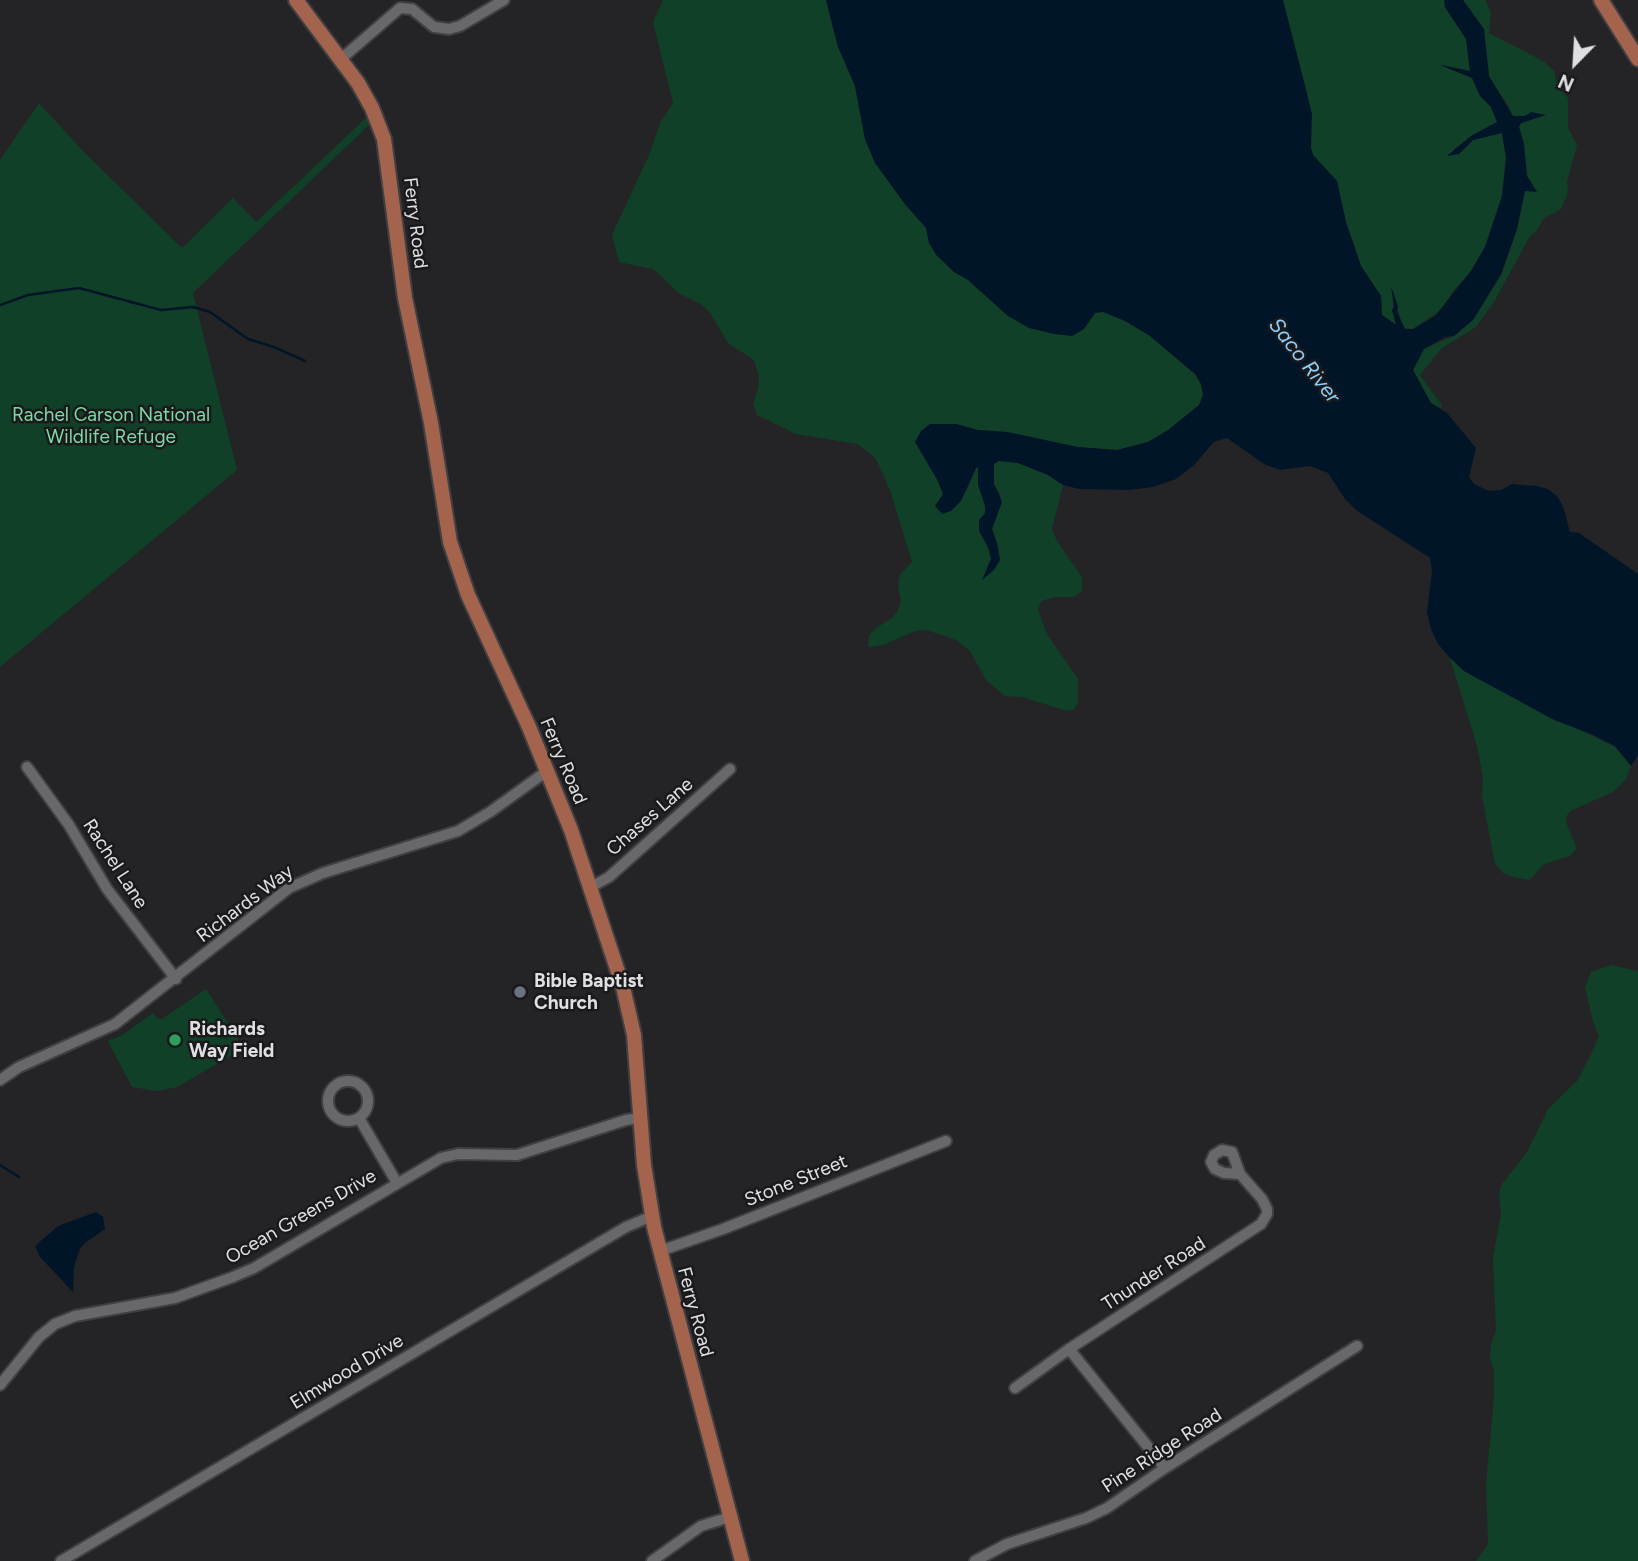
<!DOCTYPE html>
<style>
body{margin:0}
#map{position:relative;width:1638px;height:1561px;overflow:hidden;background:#242426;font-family:Figtree,sans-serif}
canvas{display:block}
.north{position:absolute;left:1540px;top:28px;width:70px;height:70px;-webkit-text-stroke:5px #1a1a1c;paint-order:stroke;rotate:204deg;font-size:19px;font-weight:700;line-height:28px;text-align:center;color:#e0e0e2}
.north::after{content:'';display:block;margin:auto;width:24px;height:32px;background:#e0e0e2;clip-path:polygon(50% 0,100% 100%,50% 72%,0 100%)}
</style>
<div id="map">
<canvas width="1638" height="1561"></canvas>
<div class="north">N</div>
</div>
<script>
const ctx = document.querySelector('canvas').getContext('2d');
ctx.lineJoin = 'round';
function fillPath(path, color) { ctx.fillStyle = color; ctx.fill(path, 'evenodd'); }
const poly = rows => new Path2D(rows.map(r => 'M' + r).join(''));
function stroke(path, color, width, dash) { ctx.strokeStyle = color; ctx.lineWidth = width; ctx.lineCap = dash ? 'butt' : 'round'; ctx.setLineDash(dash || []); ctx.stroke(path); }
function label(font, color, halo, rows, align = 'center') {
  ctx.font = font + ' Figtree,sans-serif'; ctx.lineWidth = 5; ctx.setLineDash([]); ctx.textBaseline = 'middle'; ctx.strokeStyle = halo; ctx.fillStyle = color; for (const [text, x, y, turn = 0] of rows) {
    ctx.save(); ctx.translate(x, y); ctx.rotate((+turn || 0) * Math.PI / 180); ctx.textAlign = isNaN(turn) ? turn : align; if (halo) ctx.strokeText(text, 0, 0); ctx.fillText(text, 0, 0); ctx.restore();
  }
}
const green = poly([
 [663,0,826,0,838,47,855,86,865,139,875,163,905,204,926,228,929,243,954,272,968,280,1008,316,1084,329,1095,313,1103,311,1125,321,1150,336,1195,374,1201,384,1203,395,1199,405,1168,430,1148,442,1117,450,1078,447,1007,432,978,430,956,424,930,424,922,454,931,466,943,494,967,490,976,468,978,467,978,485,986,506,986,543,991,559,982,580,997,543,992,529,998,513,1001,496,994,484,994,464,999,461,1018,463,1048,475,1063,485,1052,529,1057,541,1082,577,1082,591,1074,597,1055,597,1041,601,1038,610,1047,634,1078,679,1078,703,1073,710,1067,711,1022,697,1005,696,986,680,970,651,956,640,948,637,926,630,915,631,883,645,868,647,869,636,876,628,892,618,897,612,901,602,898,586,900,574,912,562,890,490,876,459,858,444,796,434,757,415,753,403,758,389,759,377,754,360,728,343,710,313,701,304,680,294,653,269,619,262,612,235,649,155,660,123,673,103,653,22],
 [1283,0,1444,0,1445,7,1466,39,1470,71,1443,65,1472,78,1480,96,1491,107,1497,122,1471,136,1453,150,1459,154,1473,140,1502,133,1506,158,1502,196,1485,247,1471,271,1453,291,1442,309,1413,329,1403,328,1395,299,1392,311,1397,325,1382,315,1381,296,1361,266,1346,222,1337,181,1313,155,1311,148,1307,93],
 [1463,0,1485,0,1491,12,1489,33,1543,61,1554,71,1558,87,1568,98,1568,128,1577,145,1567,181,1568,192,1561,209,1544,218,1537,230,1530,236,1495,300,1476,327,1442,348,1420,375,1442,405,1441,408,1431,403,1413,370,1424,349,1454,336,1473,320,1502,274,1517,229,1525,191,1536,190,1527,176,1524,144,1519,127,1521,123,1545,115,1513,116,1508,105,1489,77,1484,29],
 [39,103,83,151,182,248,233,198,256,222,367,117,370,124,193,293,237,470,0,667,0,160],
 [1450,658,1464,671,1497,689,1615,747,1631,766,1626,779,1613,792,1570,811,1566,817,1567,825,1577,848,1570,856,1544,864,1530,880,1513,877,1503,873,1495,864,1482,796,1483,777,1477,746],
 [1611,965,1638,971,1638,1561,1476,1561,1488,1544,1486,1485,1494,1398,1494,1372,1490,1358,1491,1344,1496,1331,1493,1258,1501,1213,1499,1193,1502,1184,1527,1152,1548,1109,1578,1080,1592,1052,1599,1036,1593,1022,1585,987,1591,972],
 [206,989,238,1039,241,1044,239,1051,177,1087,157,1091,132,1087,108,1041,124,1034,153,1013,158,1019,162,1019]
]);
const water = poly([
 [826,0,1283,0,1312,114,1311,148,1313,155,1337,181,1346,222,1361,266,1381,296,1382,315,1396,325,1392,310,1394,307,1391,286,1398,306,1397,312,1405,329,1413,329,1435,316,1471,271,1485,247,1502,196,1506,158,1502,133,1473,140,1459,154,1447,156,1471,136,1497,122,1491,107,1480,96,1472,78,1440,65,1470,71,1466,39,1445,7,1444,0,1463,0,1484,29,1489,76,1513,116,1525,116,1531,112,1546,115,1521,123,1519,127,1524,144,1527,176,1537,192,1525,191,1517,229,1501,274,1473,320,1454,336,1445,337,1424,349,1413,370,1431,403,1447,413,1476,448,1469,477,1474,484,1489,491,1501,490,1512,484,1536,486,1548,489,1557,496,1563,506,1570,532,1579,533,1638,574,1638,755,1631,766,1615,746,1591,734,1554,720,1464,671,1450,658,1438,644,1431,629,1427,612,1432,571,1430,558,1356,510,1345,499,1328,473,1310,466,1280,470,1264,464,1227,438,1214,442,1193,466,1176,479,1153,487,1129,490,1079,489,1063,485,1048,475,1018,463,999,461,994,464,994,484,1002,502,992,529,997,543,1000,560,994,570,982,580,991,559,989,549,979,531,979,520,985,513,985,506,978,485,978,467,976,468,961,501,951,511,942,514,935,506,943,494,938,481,915,442,921,431,930,424,956,424,978,430,1007,432,1078,447,1117,450,1148,442,1168,430,1199,405,1203,395,1201,384,1195,374,1150,336,1125,321,1103,312,1095,313,1084,329,1072,336,1054,334,1029,328,1008,316,968,280,954,272,937,256,929,243,926,228,905,204,875,163,865,139,855,86,838,47],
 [96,1212,103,1217,105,1229,85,1243,80,1249,74,1267,73,1292,40,1257,35,1246,58,1226]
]);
const stream = poly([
 [0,305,28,295,79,288,161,310,193,307,210,312,248,339,274,347,305,361],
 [0,1165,19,1177]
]);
const minor = poly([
 [400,8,412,9,434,27,449,29,460,26,504,0],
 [341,59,400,8],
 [27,767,69,825,107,889,176,979],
 [591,887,609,877,730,769],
 [0,1080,19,1067,115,1024,289,888,323,873,458,831,490,812,547,771],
 '328 1101a20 20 0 1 1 40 0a20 20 0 1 1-40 0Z',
 [359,1118,397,1183],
 [660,1251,723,1229,946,1141],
 [1069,1349,1165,1468],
 [0,1385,39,1337,55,1324,75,1316,175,1298,233,1277,254,1268,441,1158,458,1154,517,1155,626,1120,640,1118],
 [1015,1388,1069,1349,1261,1224,1267,1214,1267,1209,1262,1199,1240,1174,1224,1173,1215,1169,1211,1162,1214,1155,1222,1150,1232,1152,1240,1174],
 [61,1561,626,1227,652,1216],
 [652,1561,701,1526,730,1517],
 [975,1561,1007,1544,1086,1518,1107,1508,1165,1468,1357,1346]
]);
const major = poly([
 [296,0,358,83,372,108,384,139,405,298,431,423,450,542,468,595,529,727,571,830,623,987,634,1035,644,1165,654,1227,742,1561],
 [1601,0,1638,59]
]);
const markers = [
 [520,992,7,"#6b7280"],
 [175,1040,7,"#2e9e5b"]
];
const streetNames = [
 ["Ferry Road",415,223,83],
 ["Ferry Road",563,761,67],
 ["Chases Lane",650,817,-41],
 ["Rachel Lane",115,864,57],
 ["Richards Way",245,904,-37],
 ["Stone Street",796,1181,-22],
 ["Ocean Greens Drive",301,1217,-30],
 ["Thunder Road",1154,1274,-33],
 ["Ferry Road",695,1312,75],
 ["Elmwood Drive",347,1372,-31],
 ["Pine Ridge Road",1162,1451,-33]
];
const parkNames = [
 ["Rachel Carson National",111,415],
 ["Wildlife Refuge",111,437]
];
const poiNames = [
 ["Bible Baptist",534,981],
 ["Church",534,1003],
 ["Richards",189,1029],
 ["Way Field",189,1051]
];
const waterNames = [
 ["Saco River",1304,361,52]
];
fillPath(green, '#104028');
fillPath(water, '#001628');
stroke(stream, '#001628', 2.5);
stroke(minor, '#404042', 14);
stroke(major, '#404042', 18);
stroke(minor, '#68686a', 10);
stroke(major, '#a3634d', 14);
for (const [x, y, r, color] of markers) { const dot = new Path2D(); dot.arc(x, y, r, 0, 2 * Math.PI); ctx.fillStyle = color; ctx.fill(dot); stroke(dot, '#1a1a1c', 2.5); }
label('19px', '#e0e0e2', '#1a1a1c', streetNames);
label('19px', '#7ed8a5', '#1a1a1c', parkNames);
label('bold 19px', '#e0e0e2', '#1a1a1c', poiNames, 'left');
label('italic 21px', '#8dcefb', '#1a1a1c', waterNames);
</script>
